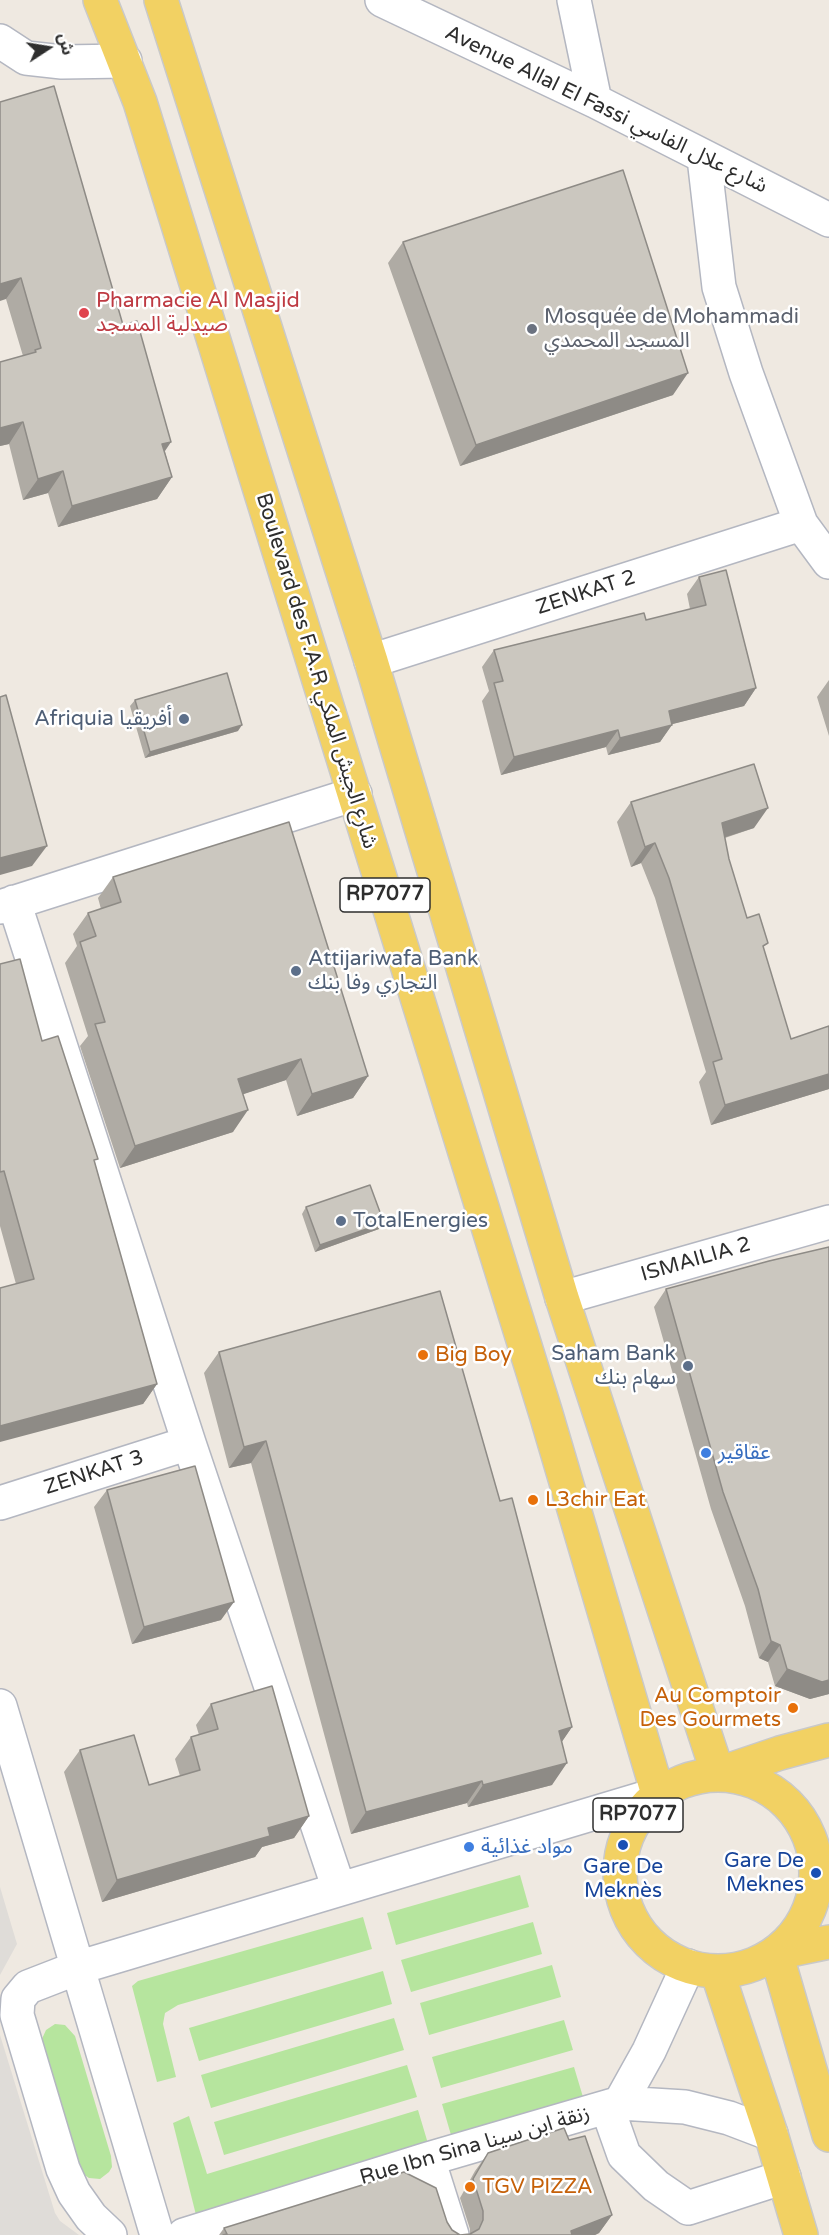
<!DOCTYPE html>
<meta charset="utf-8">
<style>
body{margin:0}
#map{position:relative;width:829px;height:2235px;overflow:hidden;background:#efe9e1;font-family:"Varela Round","Noto Sans Arabic",sans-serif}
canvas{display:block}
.north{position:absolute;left:18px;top:18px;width:60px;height:60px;-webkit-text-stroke:4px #fff;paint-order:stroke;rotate:78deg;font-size:16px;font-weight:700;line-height:24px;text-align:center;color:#2e2e2e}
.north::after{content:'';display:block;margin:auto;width:21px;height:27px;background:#2e2e2e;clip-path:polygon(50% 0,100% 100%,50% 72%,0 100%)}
</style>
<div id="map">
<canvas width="829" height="2235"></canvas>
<div class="north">ش</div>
</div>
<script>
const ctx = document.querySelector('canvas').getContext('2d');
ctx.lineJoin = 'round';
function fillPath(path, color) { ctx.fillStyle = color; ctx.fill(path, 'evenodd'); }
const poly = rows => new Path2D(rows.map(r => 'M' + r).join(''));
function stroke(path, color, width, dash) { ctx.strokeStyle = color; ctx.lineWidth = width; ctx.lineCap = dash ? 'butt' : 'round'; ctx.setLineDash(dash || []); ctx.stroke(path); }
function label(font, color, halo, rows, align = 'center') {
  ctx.font = font + ' "Varela Round","Noto Sans Arabic",sans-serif'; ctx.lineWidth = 5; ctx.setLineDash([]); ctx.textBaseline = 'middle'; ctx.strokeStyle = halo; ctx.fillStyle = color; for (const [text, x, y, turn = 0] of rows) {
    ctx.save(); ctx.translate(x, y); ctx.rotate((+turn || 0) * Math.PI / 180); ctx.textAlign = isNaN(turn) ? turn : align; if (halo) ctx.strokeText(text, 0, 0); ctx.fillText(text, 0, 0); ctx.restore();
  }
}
const green = poly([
 [520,1875,529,1907,396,1945,387,1913],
 [363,1917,372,1949,178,2005,165,2013,163,2024,176,2077,157,2082,132,1986,138,1981],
 [533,1922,542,1954,411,1992,401,1960],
 [552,1965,561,1997,429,2035,420,2003],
 [383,1971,392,2004,199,2061,189,2028],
 [394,2018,404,2050,211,2108,201,2075],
 [564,2020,573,2050,441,2088,432,2057],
 [55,2024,65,2025,75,2036,111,2156,112,2167,109,2172,100,2179,89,2178,80,2172,41,2041,46,2030],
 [407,2065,417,2097,224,2155,214,2122],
 [574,2067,583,2097,451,2135,442,2104],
 [418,2110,429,2147,197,2219,173,2123,189,2116,207,2174]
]);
const plaza = poly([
 [0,1887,17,1944,0,1975],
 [0,2035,55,2213,60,2221,79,2235,0,2235]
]);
const minor = poly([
 [382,0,595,101,829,220],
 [574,0,595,101],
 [0,41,26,58,62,62,125,61],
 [704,158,719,287,746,373,801,524,829,562],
 [371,661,801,524],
 [14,902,189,1443,339,1889],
 [0,907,355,794],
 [562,1298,829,1222],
 [0,1503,189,1443],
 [0,1706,157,2235],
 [620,2103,685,2107,729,2118,771,2134],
 [607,2107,624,2155,656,2186,688,2208],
 [428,2159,452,2235],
 [688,2208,784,2177],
 [110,2235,91,2217,74,2193,63,2169,17,2015,18,1999,28,1987,77,1968,658,1794],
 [184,2235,428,2159,620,2103,649,2051,688,1966]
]);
const major = poly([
 [100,0,140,102,546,1414,658,1794],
 [161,0,371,661,562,1298,718,1774,780,1753,829,1740],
 '620 1873a98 98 0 1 1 196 0a98 98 0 1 1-196 0Z',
 [829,1942,776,1953,829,2135],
 [717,1971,771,2134,801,2235]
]);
const wall = poly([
 [0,102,123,325,165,452,172,477,157,499,58,527,48,493,23,500,9,444,0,446,0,362,23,356,6,299],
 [403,242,673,395,460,466,388,263],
 [699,577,756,688,744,706,672,724,660,742,608,755,606,747,501,775,482,701,489,691,482,667,494,650,646,620,690,609,687,594],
 [829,680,829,736,817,697],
 [135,700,238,731,145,758,130,706],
 [631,802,754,828,725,838,729,859,747,918,764,950,791,1039,829,1026,829,1089,711,1125,699,1082,706,1072,655,898,641,863,631,867,617,822],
 [113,877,368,1076,353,1098,297,1116,286,1080,243,1094,233,1132,120,1168,80,1046,88,1036,65,963,77,946,73,934,88,913,101,909,98,898],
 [0,964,42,1041,95,1163,157,1384,143,1404,16,1284,0,1226],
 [306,1207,379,1229,315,1252,302,1214],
 [829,1247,829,1694,810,1699,775,1686,768,1662,759,1658,745,1606,711,1509,654,1307,666,1289],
 [219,1352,500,1501,572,1727,562,1741,552,1785,468,1807,467,1803,351,1834,251,1463,229,1468,204,1373],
 [107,1490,221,1620,132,1644,94,1507],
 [211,1704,309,1816,294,1838,262,1847,255,1857,102,1902,64,1772,80,1750,149,1785,180,1776,175,1759,191,1737,199,1735,196,1725],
 [569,2140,612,2215,599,2233,595,2235,219,2235,224,2228,447,2222,452,2230,460,2235,470,2234,470,2229,460,2198,475,2171,488,2153]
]);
const shadedWall = poly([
 [21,278,6,299,0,301,0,284],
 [688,373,673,395,460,466,476,445],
 [23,422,9,444,0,446,0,428],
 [171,442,157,463,162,444],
 [63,471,48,493,23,500,38,479],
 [172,477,157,499,58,527,72,506],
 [756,688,744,706,657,728,669,711],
 [242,725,238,731,145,758,150,752],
 [672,725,660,742,608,755,620,738],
 [618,730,606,747,501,775,514,757],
 [768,808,754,828,707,843,722,823],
 [655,843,641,863,631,867,645,847],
 [47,846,32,866,0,875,0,858],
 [301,1059,286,1080,223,1101,238,1079],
 [829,1074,829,1089,711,1125,725,1105],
 [368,1076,353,1098,297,1116,312,1094],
 [248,1110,233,1132,120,1168,135,1146],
 [384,1223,379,1229,315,1252,320,1245],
 [157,1384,143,1404,0,1442,0,1426],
 [266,1441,251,1463,229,1468,244,1447],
 [234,1602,221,1620,132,1644,144,1627],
 [771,1641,780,1645,768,1662,759,1658],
 [787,1669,829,1680,829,1694,810,1699,775,1686],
 [572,1727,557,1749,559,1731],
 [567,1763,552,1785,468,1807,483,1785],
 [482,1781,467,1803,351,1834,366,1812],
 [309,1816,294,1838,262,1847,255,1857,102,1902,117,1880,268,1828],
 [612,2215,599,2233,595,2235,568,2235,571,2231]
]);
const building = poly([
 [54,86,123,325,137,321,171,442,162,444,172,477,72,506,63,471,38,479,23,422,0,428,0,362,36,352,35,350,41,348,21,278,0,284,0,102,54,86],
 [623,170,688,373,476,445,403,242,623,170],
 [726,570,756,688,669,711,672,725,620,738,618,730,514,757,494,683,503,681,494,650,644,613,646,620,706,605,699,577,726,570],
 [227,673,242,725,150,752,135,700,227,673],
 [6,695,47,846,0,858,0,697,6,695],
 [754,764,768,808,722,823,729,859,747,918,759,914,768,943,763,946,791,1039,829,1026,829,1074,725,1105,713,1062,722,1059,669,878,655,843,645,847,631,802,754,764],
 [289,822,368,1076,312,1094,301,1059,238,1079,248,1110,135,1146,95,1024,105,1022,80,942,96,936,88,913,121,902,113,877,289,822],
 [20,959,42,1041,58,1036,98,1159,94,1160,157,1384,0,1426,0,1288,34,1279,4,1171,0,1172,0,964,20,959],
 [370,1185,384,1223,320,1245,306,1207,370,1185],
 [829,1247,829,1680,822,1682,787,1669,780,1645,771,1641,758,1589,723,1492,666,1289,769,1261,829,1247],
 [440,1291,500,1501,512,1498,572,1727,559,1731,567,1763,483,1785,482,1781,366,1812,266,1441,244,1447,219,1352,440,1291],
 [195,1466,234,1602,144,1627,107,1490,195,1466],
 [272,1686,309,1816,268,1828,270,1836,117,1880,80,1750,134,1735,149,1785,200,1770,191,1737,218,1729,211,1704,272,1686],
 [564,2128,569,2140,585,2136,612,2215,571,2231,572,2235,223,2235,227,2234,224,2228,404,2172,436,2188,447,2222,452,2230,460,2235,470,2234,479,2229,483,2220,483,2211,473,2179,488,2153,564,2128]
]);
const markers = [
 [84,313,6,"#e0444e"],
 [532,329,6,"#6b7280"],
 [184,719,6,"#5c6f8a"],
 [296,971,6,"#5c6f8a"],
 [341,1221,6,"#5c6f8a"],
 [423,1355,6,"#e8710a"],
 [688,1366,6,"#5c6f8a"],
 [706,1453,6,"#3f7fe0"],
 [533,1500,6,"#e8710a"],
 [793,1708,6,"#e8710a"],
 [623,1845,6,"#1a4fb4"],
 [469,1847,6,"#3f7fe0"],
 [816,1873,6,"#1a4fb4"],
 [470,2187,6,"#e8710a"]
];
const shields = [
 [385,895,90],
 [638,1815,90]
];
const shieldNames = [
 ["RP7077",385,895],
 ["RP7077",638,1815]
];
const streetNames = [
 ["Avenue Allal El Fassi شارع علال الفاسي",606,110,26],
 ["ZENKAT 2",586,593,-18],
 ["Boulevard des F.A.R شارع الجيش الملكي",316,671,73],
 ["ISMAILIA 2",696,1260,-16],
 ["ZENKAT 3",94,1473,-18],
 ["Rue Ibn Sina زنقة ابن سينا",475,2146,-16]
];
const healthNames = [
 ["Pharmacie Al Masjid",96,301],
 ["صيدلية المسجد",96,325]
];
const worshipNames = [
 ["Mosquée de Mohammadi",544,317],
 ["المسجد المحمدي",544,341]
];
const serviceNames = [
 ["Afriquia أفريقيا",172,719],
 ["Attijariwafa Bank",308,959,"left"],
 ["التجاري وفا بنك",308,983,"left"],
 ["TotalEnergies",353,1221,"left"],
 ["Saham Bank",676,1354],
 ["سهام بنك",676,1378]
];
const foodNames = [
 ["Big Boy",435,1355],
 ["L3chir Eat",545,1500],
 ["Au Comptoir",781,1696,"right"],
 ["Des Gourmets",781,1720,"right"],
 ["TGV PIZZA",482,2187]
];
const shopNames = [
 ["عقاقير",718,1453],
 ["مواد غذائية",481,1847]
];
const transitNames = [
 ["Gare De",804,1861],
 ["Meknes",804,1885],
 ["Gare De",623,1867,"center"],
 ["Meknès",623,1891,"center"]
];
fillPath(green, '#b6e59e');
fillPath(plaza, '#dfdcd8');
stroke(minor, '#b4b7c1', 36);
stroke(major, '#c9c9c9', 36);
stroke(minor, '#fff', 33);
stroke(major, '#f2d163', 33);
fillPath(wall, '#afaba4');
fillPath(shadedWall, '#8e8b86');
fillPath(building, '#cbc7bf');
stroke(building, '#8e8b86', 1.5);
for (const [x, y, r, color] of markers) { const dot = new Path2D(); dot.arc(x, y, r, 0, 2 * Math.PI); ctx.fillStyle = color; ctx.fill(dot); stroke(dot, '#fff', 2); }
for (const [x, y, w] of shields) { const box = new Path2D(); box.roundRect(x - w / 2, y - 17, w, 34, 4.5); ctx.fillStyle = '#fff'; ctx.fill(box); stroke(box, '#2e2e2e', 1.5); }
label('bold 20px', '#2e2e2e', null, shieldNames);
label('21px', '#2e2e2e', '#fff', streetNames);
label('21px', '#be3a42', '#fff', healthNames, 'left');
label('21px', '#5b616d', '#fff', worshipNames, 'left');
label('21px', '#4e5e75', '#fff', serviceNames, 'right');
label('21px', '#c56008', '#fff', foodNames, 'left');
label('21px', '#366cbe', '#fff', shopNames, 'left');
label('21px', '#164399', '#fff', transitNames, 'right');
</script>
